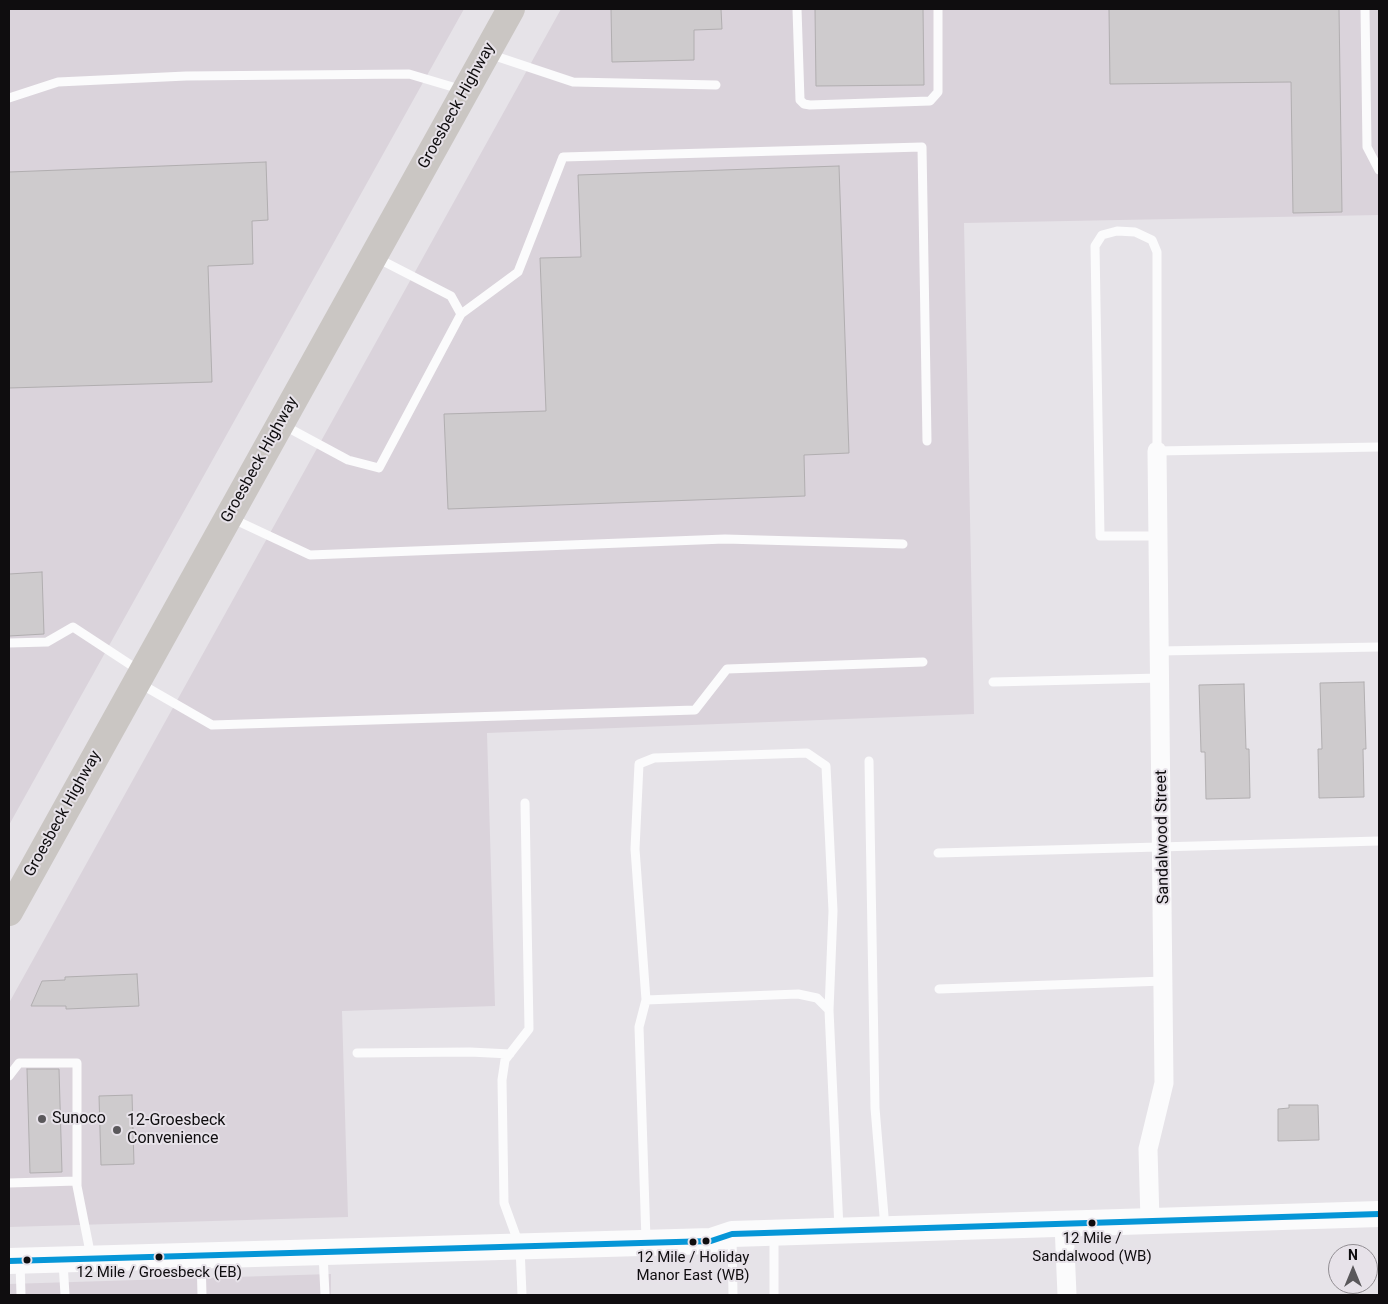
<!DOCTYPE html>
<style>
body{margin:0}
#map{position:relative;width:1388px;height:1304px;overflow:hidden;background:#e6e3e8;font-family:Roboto,sans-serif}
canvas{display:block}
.frame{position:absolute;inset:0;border:10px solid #0f0d0f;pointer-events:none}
.north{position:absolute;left:1328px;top:1244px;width:50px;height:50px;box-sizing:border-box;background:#e7e2e9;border:1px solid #918d92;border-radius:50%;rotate:0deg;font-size:14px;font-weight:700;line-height:20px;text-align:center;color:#0f0d0f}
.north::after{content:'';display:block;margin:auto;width:18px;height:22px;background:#5a585b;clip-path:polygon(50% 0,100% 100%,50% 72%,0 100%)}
</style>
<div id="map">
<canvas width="1388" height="1304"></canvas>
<div class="frame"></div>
<div class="north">N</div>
</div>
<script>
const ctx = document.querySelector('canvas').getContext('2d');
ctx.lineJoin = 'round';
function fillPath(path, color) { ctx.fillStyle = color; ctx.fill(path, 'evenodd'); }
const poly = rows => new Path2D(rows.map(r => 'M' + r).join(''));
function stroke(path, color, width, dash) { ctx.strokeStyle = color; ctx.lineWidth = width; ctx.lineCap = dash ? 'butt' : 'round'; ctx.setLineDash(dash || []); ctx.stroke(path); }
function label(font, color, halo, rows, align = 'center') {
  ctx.font = font + ' Roboto,sans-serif'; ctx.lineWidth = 4; ctx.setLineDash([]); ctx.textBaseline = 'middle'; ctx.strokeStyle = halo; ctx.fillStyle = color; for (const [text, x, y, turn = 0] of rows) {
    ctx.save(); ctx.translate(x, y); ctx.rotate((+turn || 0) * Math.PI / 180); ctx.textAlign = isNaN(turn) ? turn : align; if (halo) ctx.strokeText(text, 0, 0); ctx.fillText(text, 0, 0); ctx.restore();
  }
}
const built = poly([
 [9,9,464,9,9,825],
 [561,9,1379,9,1379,215,964,223,974,714,487,733,495,1006,342,1011,348,1217,9,1227,9,1003],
 [331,1274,331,1295,9,1295,9,1284]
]);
const building = poly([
 [611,9,721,9,722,29,694,30,694,60,612,62,611,9],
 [815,9,923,9,924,85,816,86,815,9],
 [1109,9,1339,9,1342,212,1293,213,1291,82,1110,84,1109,9],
 [266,162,268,220,252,221,253,264,208,266,212,382,9,388,9,172,266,162],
 [839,166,849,453,804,455,805,496,448,509,444,414,546,411,540,258,581,257,578,175,839,166],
 [42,572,44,634,9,636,9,574,42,572],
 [1364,682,1366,749,1363,749,1364,797,1319,798,1318,749,1322,749,1320,683,1364,682],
 [1244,684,1246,749,1249,749,1250,798,1206,799,1205,752,1201,752,1199,685,1244,684],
 [137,974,139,1006,66,1009,66,1006,31,1006,42,981,65,980,65,977,137,974],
 [27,1069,59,1069,62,1172,30,1173,27,1069],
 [132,1095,134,1164,101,1165,99,1096,132,1095],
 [1289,1105,1318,1105,1319,1140,1278,1141,1278,1109,1289,1108,1289,1105]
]);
const service = poly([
 [797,9,800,100,804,104,810,105,930,101,938,92,938,9],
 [1365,9,1367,147,1379,170],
 [489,54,573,82,716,85],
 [9,98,58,82,186,76,409,74,463,90],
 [461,314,518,272,563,157,922,147,927,441],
 [283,425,348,460,379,468,461,314,451,296,375,257],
 [231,518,310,555,725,539,903,544],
 [1158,536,1100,536,1095,246,1102,235,1117,231,1135,232,1152,240,1157,252,1157,451,1379,447],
 [9,643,47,642,73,627,140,671],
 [1160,651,1379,647],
 [993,682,1160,678],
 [139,683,212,725,695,710,727,669,923,662],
 [869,761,875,1108,885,1228],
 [938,853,1379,841],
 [939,989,1164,981],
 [646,1000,635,849,639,764,654,758,807,753,826,766,833,911,829,1010],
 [357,1053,470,1052,510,1054],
 [9,1076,19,1063,77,1063,77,1186,91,1257],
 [9,1183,77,1181],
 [732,1236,733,1295],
 [646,1240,639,1027,646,1000,798,994,817,998,829,1010,839,1229],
 [323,1253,325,1295],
 [201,1258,202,1295],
 [63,1262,65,1295],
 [20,1263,21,1295],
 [522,1295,520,1247,504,1203,502,1080,505,1060,529,1029,525,803],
 [774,1295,774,1235]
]);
const minor = poly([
 [1150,1221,1148,1149,1164,1083,1157,451],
 [1064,1224,1067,1295]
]);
const secondary = poly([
 [9,1261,711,1241,732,1234,1379,1214]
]);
const primary = poly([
 [9,912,511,9]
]);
const bus1 = poly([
 [9,1261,711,1241,732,1234,1379,1214]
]);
const markers = [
 [42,1119,5,"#5a585b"],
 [117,1130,5,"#5a585b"],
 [1092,1223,4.5,"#0f0d0f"],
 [706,1241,4.5,"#0f0d0f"],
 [693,1242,4.5,"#0f0d0f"],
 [159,1257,4.5,"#0f0d0f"],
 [27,1260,4.5,"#0f0d0f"]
];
const busNames = [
 ["12 Mile /",1092,1239],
 ["Sandalwood (WB)",1092,1257],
 ["12 Mile / Holiday",693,1258],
 ["Manor East (WB)",693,1276],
 ["12 Mile / Groesbeck (EB)",159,1273]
];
const streetNames = [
 ["Groesbeck Highway",457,106,-61],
 ["Groesbeck Highway",260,460,-61],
 ["Groesbeck Highway",63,814,-61],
 ["Sandalwood Street",1163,837,-91]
];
const poiNames = [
 ["Sunoco",52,1119],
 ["12-Groesbeck",127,1121],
 ["Convenience",127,1139]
];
fillPath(built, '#dad3db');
fillPath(building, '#cecbcd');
stroke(building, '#b1aeb0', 1);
stroke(service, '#fbfbfc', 9);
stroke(minor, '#fbfbfc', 19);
stroke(secondary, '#fbfbfc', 26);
stroke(primary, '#cac6c3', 28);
stroke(bus1, '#0696d7', 6);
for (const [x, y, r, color] of markers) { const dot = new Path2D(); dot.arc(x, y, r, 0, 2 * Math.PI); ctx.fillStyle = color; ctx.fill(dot); stroke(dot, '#e7e2e9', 2); }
label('15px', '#0f0d0f', '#e7e2e9', busNames);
label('16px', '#0f0d0f', '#e7e2e9', streetNames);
label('16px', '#0f0d0f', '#e7e2e9', poiNames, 'left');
</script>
